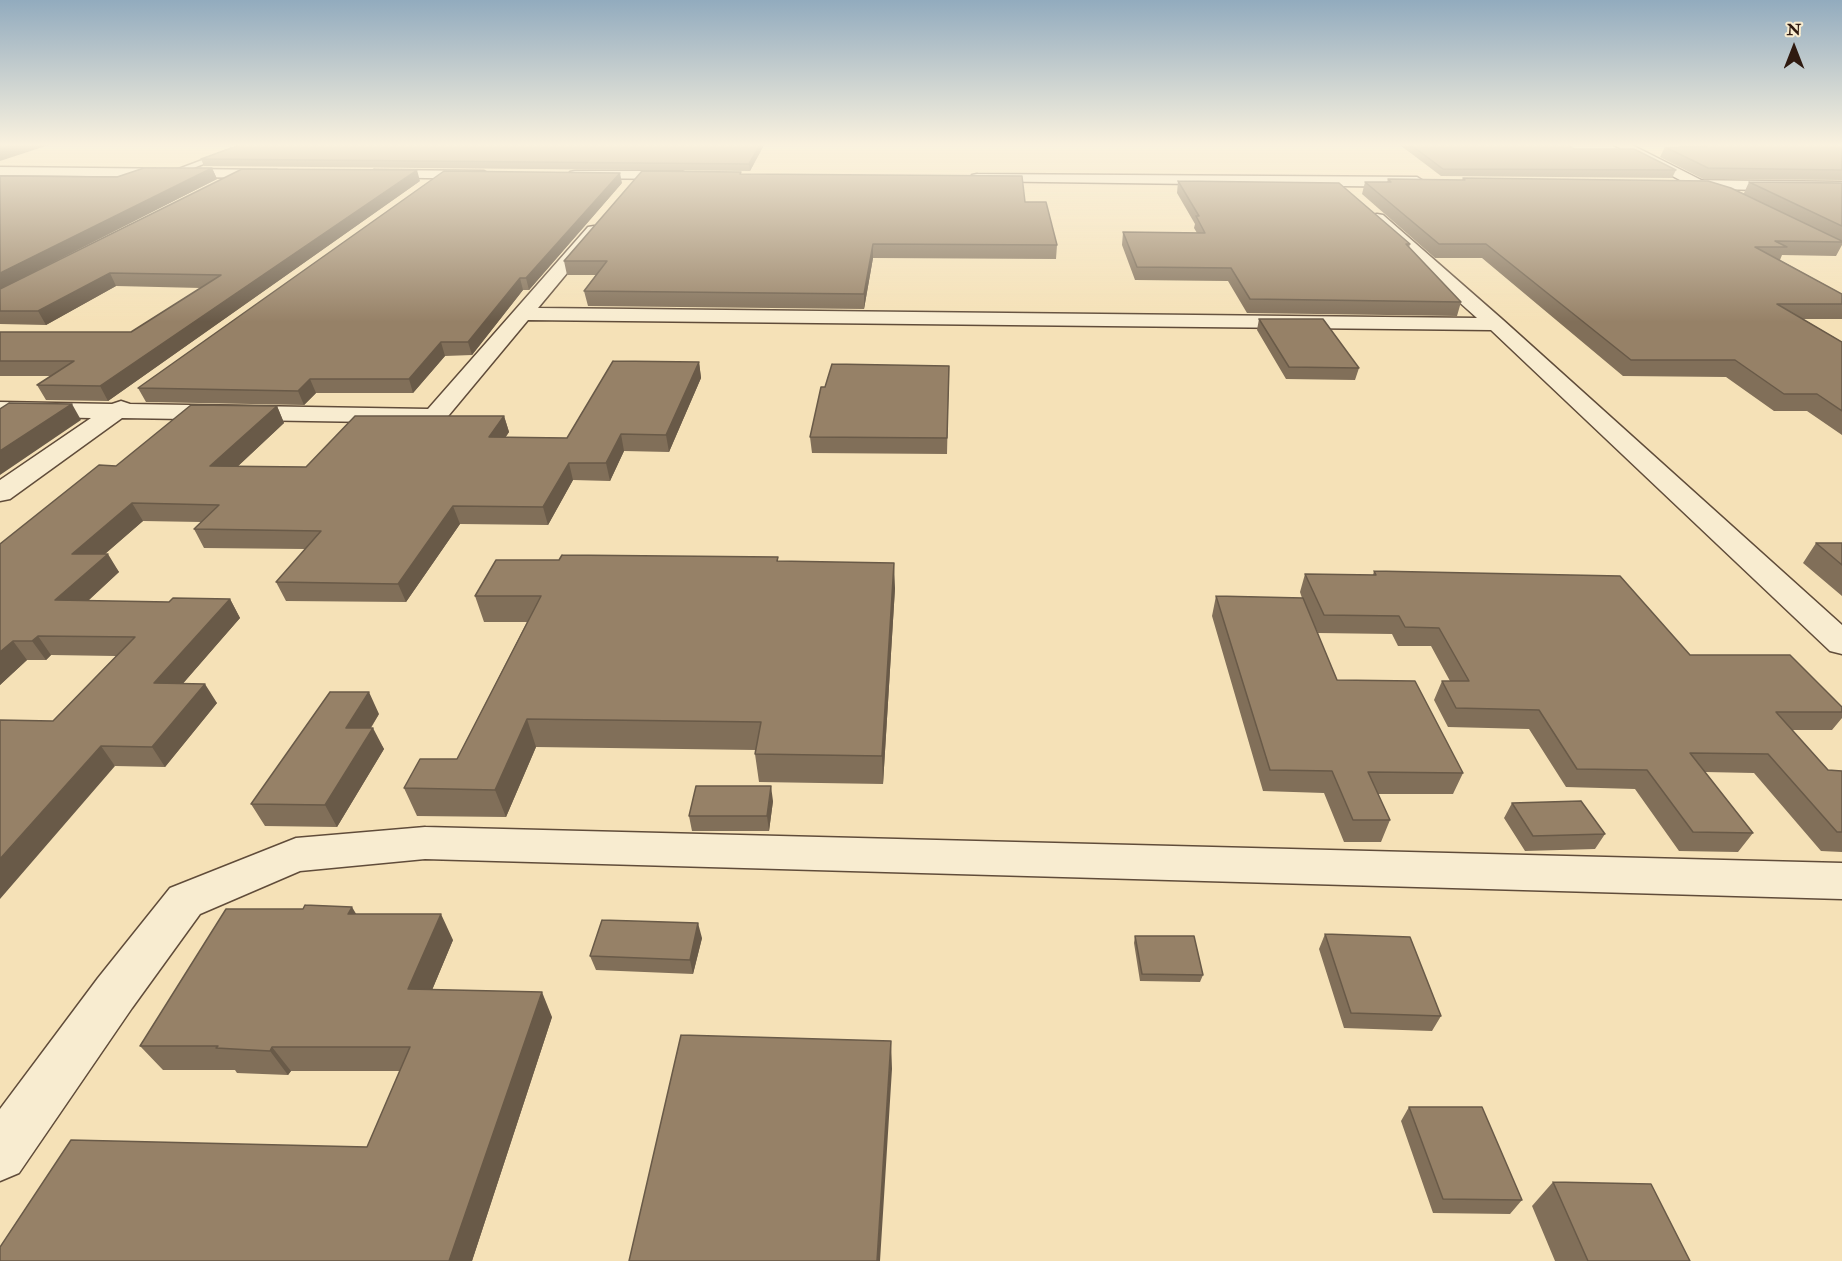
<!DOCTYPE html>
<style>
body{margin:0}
#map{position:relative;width:1842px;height:1261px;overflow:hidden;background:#f5e1b7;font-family:"IM FELL Double Pica",serif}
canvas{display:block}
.north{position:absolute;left:1764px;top:18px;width:60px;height:60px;-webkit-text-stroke:4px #f8ecd0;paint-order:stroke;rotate:0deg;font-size:16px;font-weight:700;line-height:24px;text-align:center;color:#2f1a10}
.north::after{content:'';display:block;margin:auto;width:21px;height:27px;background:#2f1a10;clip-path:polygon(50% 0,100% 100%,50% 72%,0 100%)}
</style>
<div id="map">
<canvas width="1842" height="1261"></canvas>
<div class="north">N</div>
</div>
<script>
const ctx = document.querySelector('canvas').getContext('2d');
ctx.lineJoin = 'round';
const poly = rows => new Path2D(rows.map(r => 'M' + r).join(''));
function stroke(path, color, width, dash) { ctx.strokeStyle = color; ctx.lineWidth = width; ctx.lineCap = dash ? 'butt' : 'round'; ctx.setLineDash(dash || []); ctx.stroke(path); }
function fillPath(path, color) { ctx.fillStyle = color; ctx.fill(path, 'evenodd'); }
const lane = poly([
 [242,145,253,145,175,175,168,173,242,145]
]);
const street = poly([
 [0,167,277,170,284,174,277,178,0,175,0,167],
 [374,170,484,171,491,175,484,179,369,177,367,174,374,170],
 [575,171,682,171,689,175,682,179,570,178,568,175,570,172,575,171],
 [977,174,1417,177,1425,182,1417,187,972,181,970,178,972,175,977,174],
 [1682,180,1842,182,1842,192,1677,188,1674,185,1682,180],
 [1377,214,1383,215,1503,320,1842,625,1842,654,1830,651,1491,330,528,320,444,421,435,423,122,418,10,499,0,501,0,480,91,418,0,416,0,402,112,404,121,401,130,404,428,409,588,227,594,226,600,227,602,231,538,308,1477,318,1371,223,1369,219,1371,215,1377,214],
 [425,827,1842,863,1842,899,425,859,300,871,200,914,132,1008,19,1173,0,1181,0,1109,98,978,170,888,296,838,425,827]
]);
const secondary = poly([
 [1614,145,1632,145,1705,182,1736,192,1739,195,1731,200,1695,188,1614,145]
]);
const wall = poly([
 [240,145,764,145,750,171,204,166,201,159],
 [1400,145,1568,145,1574,149,1676,170,1672,178,1441,176],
 [1677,145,1842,145,1842,180,1703,179,1660,157,1665,147,1680,147],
 [212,168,217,179,17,281,420,181,108,401,46,400,37,385,51,376,0,376,0,332,131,332,201,288,116,286,46,325,0,324,0,176,117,177],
 [742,174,1025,202,1057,245,1056,259,873,258,864,309,588,306,584,291,596,275,567,275,564,261],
 [1463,178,1744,193,1749,182,1842,183,1842,245,1836,256,1782,255,1780,260,1842,294,1842,319,1803,319,1842,342,1842,435,1807,411,1774,411,1726,377,1623,376,1482,258,1435,258,1362,194,1365,182,1387,182,1388,179,1462,180],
 [1178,181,1410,244,1409,248,1461,302,1457,316,1247,313,1228,281,1135,280,1122,245,1123,232,1197,233,1194,228,1195,224,1177,193],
 [622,183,529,290,523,290,472,355,445,356,413,393,316,393,304,405,146,402,138,388],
 [1259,319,1359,368,1355,380,1286,379,1257,330],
 [699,362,701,378,669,452,624,451,610,481,573,480,548,525,460,524,406,602,286,601,276,582,305,549,204,548,194,529,201,522,143,521,105,554,119,572,88,601,169,602,230,599,240,618,183,683,217,703,165,767,115,766,53,721,116,656,51,655,46,660,27,660,0,685,0,544,116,466,277,406,284,423,237,467,306,467,504,416,509,432,505,438,567,438],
 [949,366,947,454,812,453,810,437,825,387],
 [1816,543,1842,543,1842,596,1803,563],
 [778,561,895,588,883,784,759,782,755,754,756,750,536,747,506,817,417,816,404,788,457,759,527,622,484,622,475,596],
 [1374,571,1690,655,1842,707,1842,718,1832,730,1792,730,1828,770,1842,771,1842,852,1821,851,1754,773,1705,772,1753,833,1738,852,1679,851,1635,789,1566,787,1529,729,1448,727,1434,700,1442,681,1450,681,1431,646,1398,646,1392,634,1318,633,1308,612,1337,680,1463,773,1453,794,1378,794,1390,820,1381,842,1344,842,1324,793,1263,791,1212,616,1216,596,1302,598,1300,592,1305,574,1373,575],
 [379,714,371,728,384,749,337,827,265,826,251,804],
 [773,801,769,831,692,831,689,816],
 [1512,803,1605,834,1595,849,1525,851,1504,818],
 [357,914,453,940,432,990,552,1017,472,1261,0,1261,367,1147,400,1071,291,1071,288,1075,237,1073,235,1070,163,1070,140,1046],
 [1325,934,1441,1016,1432,1031,1344,1028,1319,949],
 [1135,936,1203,975,1200,982,1140,981,1134,943],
 [702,938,693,974,596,970,590,956],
 [1409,1107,1522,1200,1510,1214,1433,1213,1401,1121],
 [1553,1182,1690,1261,1555,1261,1532,1206]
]);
const shadedWall = poly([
 [12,145,49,145,0,161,0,149],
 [760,145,764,145,750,171,749,164],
 [212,168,217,179,0,289,0,273],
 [417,170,420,181,108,401,100,386],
 [620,173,622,183,529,290,526,278],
 [873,244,873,258,864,309,864,294],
 [110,273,116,286,46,325,38,311],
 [520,278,523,290,472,355,468,342],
 [441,342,445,356,413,393,409,379],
 [699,362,701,378,669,452,666,435],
 [310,379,316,393,304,405,298,391],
 [72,404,81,420,0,475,0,451],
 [277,406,284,423,219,484,210,466],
 [504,416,509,432,494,454,489,437],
 [621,434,624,451,610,481,606,463],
 [569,463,573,480,548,525,543,507],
 [132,503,143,521,84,572,72,554],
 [453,506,460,524,406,602,398,584],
 [108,554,119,572,68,619,55,600],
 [894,563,895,588,883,784,882,756],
 [230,599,240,618,167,702,154,683],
 [38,636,51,655,46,660,32,641],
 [13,641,27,660,0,685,0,652],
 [205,684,217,703,165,767,152,747],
 [369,692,379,714,357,749,346,728],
 [527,719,536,747,506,817,495,790],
 [373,728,384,749,337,827,325,805],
 [101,746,115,766,0,899,0,859],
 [771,786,773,801,769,831,767,816],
 [352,907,367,932,348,914],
 [441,914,453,940,422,1014,408,989],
 [698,923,702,938,693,974,690,960],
 [542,992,552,1017,472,1261,449,1261],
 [891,1041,892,1069,880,1261,877,1261],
 [272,1047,291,1071,288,1075,270,1051]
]);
const building = poly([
 [0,145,12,145,0,149,0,145],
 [240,145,760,145,749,164,201,159,240,145],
 [1411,145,1568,145,1574,149,1634,149,1676,170,1443,169,1411,145],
 [1702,145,1842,145,1842,170,1708,168,1665,147,1706,147,1702,145],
 [144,168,212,168,0,273,0,176,117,177,144,168],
 [242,169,417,170,100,386,37,385,74,361,0,361,0,332,131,332,221,275,110,273,38,311,0,311,0,289,242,169],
 [444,171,620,173,526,278,520,278,468,342,441,342,409,379,310,379,298,391,138,388,444,171],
 [642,171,741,172,740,174,1022,176,1025,202,1046,202,1057,245,873,244,864,294,584,291,607,261,564,261,642,171],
 [1463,178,1708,181,1731,188,1842,241,1842,242,1775,241,1787,247,1755,247,1842,294,1842,304,1777,304,1842,342,1842,411,1817,394,1784,394,1735,360,1631,360,1486,244,1439,244,1365,182,1391,182,1388,179,1465,180,1463,178],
 [1178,181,1339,183,1410,244,1406,244,1461,302,1250,299,1231,268,1137,267,1123,232,1205,233,1196,216,1199,216,1178,181],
 [1749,182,1842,183,1842,226,1749,182],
 [1259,319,1323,319,1359,368,1289,367,1259,319],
 [613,361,699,362,666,435,621,434,606,463,569,463,543,507,453,506,398,584,276,582,321,531,194,529,219,505,132,503,72,554,108,554,55,600,169,602,173,598,230,599,154,683,205,684,152,747,101,746,0,859,0,720,53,721,135,637,38,636,32,641,13,641,0,652,0,544,99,465,116,466,191,405,277,406,210,466,306,467,355,416,504,416,489,437,567,438,613,361],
 [832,364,949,366,947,438,810,437,821,387,825,387,832,364],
 [9,403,72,404,0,451,0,409,9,403],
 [1816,543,1842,543,1842,565,1816,543],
 [562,555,778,557,777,561,894,563,882,756,755,754,761,722,527,719,495,790,404,788,420,759,457,759,541,596,475,596,496,560,559,560,562,555],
 [1374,571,1620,576,1690,655,1790,655,1842,707,1842,712,1776,712,1828,770,1842,771,1842,832,1837,832,1768,754,1690,753,1753,833,1693,832,1647,770,1577,769,1539,710,1456,708,1442,681,1469,681,1439,628,1405,627,1399,616,1324,615,1305,574,1376,575,1374,571],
 [1216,596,1303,598,1337,680,1415,681,1463,773,1368,772,1390,820,1353,820,1332,771,1270,770,1216,596],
 [330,692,369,692,346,728,373,728,325,805,251,804,330,692],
 [696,786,771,786,767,816,689,816,696,786],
 [1581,801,1605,834,1533,836,1512,803,1581,801],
 [305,905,352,907,348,914,441,914,408,989,542,992,449,1261,0,1261,0,1247,71,1140,367,1147,410,1047,272,1047,270,1051,216,1048,218,1046,140,1046,226,909,303,909,305,905],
 [602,920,698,923,690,960,590,956,602,920],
 [1325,934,1410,937,1441,1016,1351,1013,1325,934],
 [1135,936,1194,936,1203,975,1142,974,1135,936],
 [681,1035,891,1041,877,1261,629,1261,681,1035],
 [1409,1107,1482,1107,1522,1200,1443,1199,1409,1107],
 [1553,1182,1651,1184,1690,1261,1588,1261,1553,1182]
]);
stroke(lane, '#604c3a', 3);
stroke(street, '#604c3a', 3);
stroke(secondary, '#2f1a10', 3);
fillPath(lane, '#f8ecd0');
fillPath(street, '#f8ecd0');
fillPath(secondary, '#f8ecd0');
fillPath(wall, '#816f59');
fillPath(shadedWall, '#695a48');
fillPath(building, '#968167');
stroke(building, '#695a48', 1.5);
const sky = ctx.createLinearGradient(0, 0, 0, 322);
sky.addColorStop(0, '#92abbe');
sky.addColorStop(0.45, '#faf2df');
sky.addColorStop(1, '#faf2df00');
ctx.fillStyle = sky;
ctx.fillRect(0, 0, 1842, 322);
</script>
